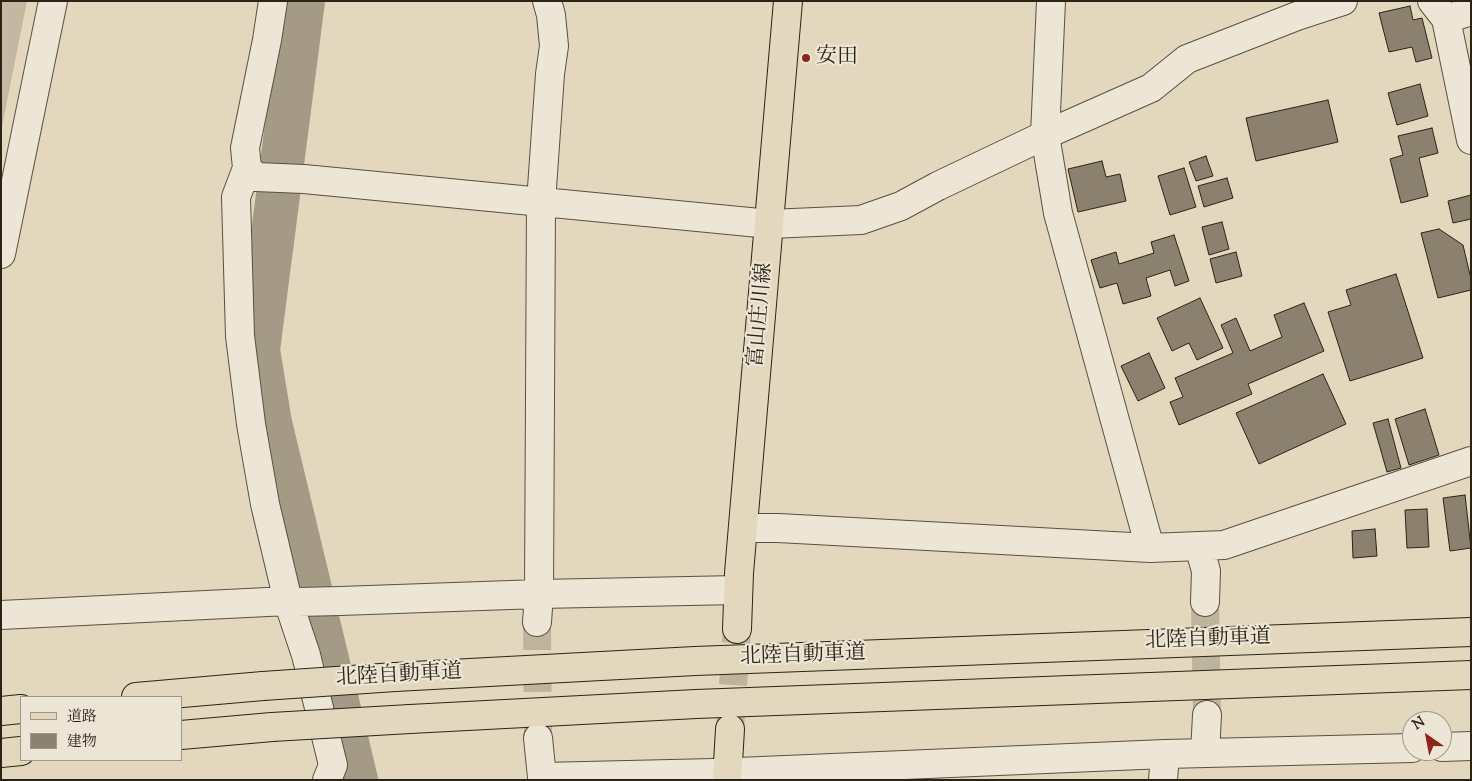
<!DOCTYPE html>
<meta charset="utf-8">
<style>
body{margin:0}
#map{position:relative;width:1472px;height:781px;overflow:hidden;background:#e3d7be;font-family:"Sorts Mill Goudy","Noto Serif JP",serif}
canvas{display:block}
.frame{position:absolute;inset:0;border:2px solid #2c2317;pointer-events:none}
.legend{position:absolute;left:20px;top:696px;width:162px;height:65px;box-sizing:border-box;background:#ede5d5;border:1px solid #a09789;margin:0;padding:6px 9px;list-style:none;font-size:15px;color:#2c2317}
.legend li{display:flex;align-items:center;gap:10px;height:25px}
.legend b{width:25px;border:1px solid #a09789}
.north{position:absolute;left:1402px;top:711px;width:50px;height:50px;box-sizing:border-box;background:#ede5d5;border:1px solid #a09789;border-radius:50%;rotate:327deg;font-size:14px;font-weight:700;line-height:20px;text-align:center;color:#2c2317}
.north::after{content:'';display:block;margin:auto;width:18px;height:22px;background:#8f2418;clip-path:polygon(50% 0,100% 100%,50% 72%,0 100%)}
</style>
<div id="map">
<canvas width="1472" height="781"></canvas>
<div class="frame"></div>
<ul class="legend">
<li><b style="height:6px;background:#e3d7be"></b>道路</li>
<li><b style="height:14px;background:#8b816e"></b>建物</li>
</ul>
<div class="north">N</div>
</div>
<script>
const ctx = document.querySelector('canvas').getContext('2d');
ctx.lineJoin = 'round';
function fillPath(path, color) { ctx.fillStyle = color; ctx.fill(path, 'evenodd'); }
const poly = rows => new Path2D(rows.map(r => 'M' + r).join(''));
function stroke(path, color, width, dash) { ctx.strokeStyle = color; ctx.lineWidth = width; ctx.lineCap = dash ? 'butt' : 'round'; ctx.setLineDash(dash || []); ctx.stroke(path); }
function label(font, color, halo, rows, align = 'center') {
  ctx.font = font + ' "Sorts Mill Goudy","Noto Serif JP",serif'; ctx.lineWidth = 4.5; ctx.setLineDash([]); ctx.textBaseline = 'middle'; ctx.strokeStyle = halo; ctx.fillStyle = color; for (const [text, x, y, turn = 0] of rows) {
    ctx.save(); ctx.translate(x, y); ctx.rotate((+turn || 0) * Math.PI / 180); ctx.textAlign = isNaN(turn) ? turn : align; if (halo) ctx.strokeText(text, 0, 0); ctx.fillText(text, 0, 0); ctx.restore();
  }
}
const green = poly([
 [1,1,27,1,1,131]
]);
const river = poly([
 [303,1,258,350,270,423,356,780]
]);
const building = poly([
 [1410,6,1413,20,1422,18,1432,58,1416,62,1412,47,1389,52,1379,13,1410,6],
 [1420,84,1428,116,1397,125,1388,93,1420,84],
 [1328,100,1338,142,1256,161,1246,118,1328,100],
 [1432,128,1438,153,1419,158,1428,196,1401,203,1390,159,1403,155,1398,136,1432,128],
 [1206,156,1213,176,1196,181,1189,162,1206,156],
 [1102,161,1106,177,1120,174,1126,201,1078,212,1068,169,1102,161],
 [1184,168,1196,207,1170,215,1158,176,1184,168],
 [1227,178,1233,198,1204,207,1198,186,1227,178],
 [1471,195,1471,219,1453,223,1448,201,1471,195],
 [1222,222,1229,249,1209,255,1202,227,1222,222],
 [1439,229,1463,245,1471,279,1471,290,1438,298,1421,233,1439,229],
 [1174,235,1189,281,1175,286,1170,270,1146,278,1151,296,1123,304,1117,283,1100,288,1091,260,1116,252,1119,264,1154,253,1151,242,1174,235],
 [1236,252,1242,276,1216,283,1210,259,1236,252],
 [1396,274,1423,358,1350,381,1328,312,1351,305,1346,290,1396,274],
 [1200,298,1223,348,1197,360,1189,343,1172,351,1157,318,1200,298],
 [1304,303,1324,351,1248,384,1252,394,1179,425,1170,402,1183,397,1175,378,1233,353,1221,325,1236,318,1250,351,1282,337,1274,315,1304,303],
 [1149,353,1165,388,1138,401,1121,366,1149,353],
 [1323,374,1346,424,1259,464,1236,413,1323,374],
 [1425,409,1439,455,1409,465,1395,419,1425,409],
 [1388,419,1401,468,1387,472,1373,423,1388,419],
 [1465,495,1471,548,1450,551,1443,498,1465,495],
 [1427,509,1429,547,1407,548,1405,510,1427,509],
 [1375,529,1377,556,1353,558,1352,531,1375,529]
]);
const minorTunnel = poly([
 [1205,602,1207,715],
 [537,622,538,735]
]);
const majorTunnel = poly([
 [730,727,737,629]
]);
const minor = poly([
 [273,1,267,40,245,148,247,168,256,177,304,179,770,224,861,220,901,206,938,186,1045,135,1151,88,1187,59,1297,16,1343,1],
 [1051,1,1045,135,1058,213,1150,548],
 [1432,1,1446,19,1471,140],
 [1446,19,1471,11],
 [247,168,236,197,240,336,251,424,265,504,288,601,306,655,333,765,327,780],
 [1,254,53,1],
 [744,528,778,528,1150,548,1224,545,1471,461],
 [1199,546,1206,571,1205,602],
 [1,615,288,601,298,602,340,601,539,594,738,590],
 [537,622,539,594,541,202,550,74,554,46,551,15,547,1],
 [538,738,542,777],
 [1442,747,1471,746],
 [1205,753,1207,715],
 [542,780,542,777,714,773,1165,754,1412,748],
 [1163,780,1165,754]
]);
const major = poly([
 [737,629,739,573,745,502,788,1],
 [727,780,730,729]
]);
const highway = poly([
 [395,677,695,661,1471,632],
 [136,697,263,686],
 [1,711,21,709],
 [410,719,696,704,1471,675],
 [181,735,272,727],
 [1,753,21,751]
]);
const highwayBridge = poly([
 [263,686,395,677],
 [272,727,410,719]
]);
const markers = [
 [806,58,5,"#8f2418"]
];
const poiNames = [
 ["安田",816,58]
];
const streetNames = [
 ["富山庄川線",762,315,-85],
 ["北陸自動車道",1208,641,-2],
 ["北陸自動車道",803,657,-2],
 ["北陸自動車道",399,677,-3]
];
fillPath(green, '#c4b8a2');
stroke(river, '#a59a85', 44);
fillPath(building, '#8b816e');
stroke(building, '#2c2317', 1);
stroke(minorTunnel, '#beb39d', 28, [28, 14]);
stroke(majorTunnel, '#beb39d', 28, [28, 14]);
stroke(minor, '#5a5041', 30);
stroke(major, '#2c2317', 30);
stroke(highway, '#2c2317', 30);
stroke(minor, '#ede5d5', 28);
stroke(major, '#e3d7be', 28);
stroke(highway, '#e3d7be', 28);
stroke(highwayBridge, '#2c2317', 30, []);
stroke(highwayBridge, '#e3d7be', 28);
for (const [x, y, r, color] of markers) { const dot = new Path2D(); dot.arc(x, y, r, 0, 2 * Math.PI); ctx.fillStyle = color; ctx.fill(dot); stroke(dot, '#ede5d5', 2); }
label('21px', '#2c2317', '#ede5d5', poiNames, 'left');
label('21px', '#2c2317', '#ede5d5', streetNames);
</script>
